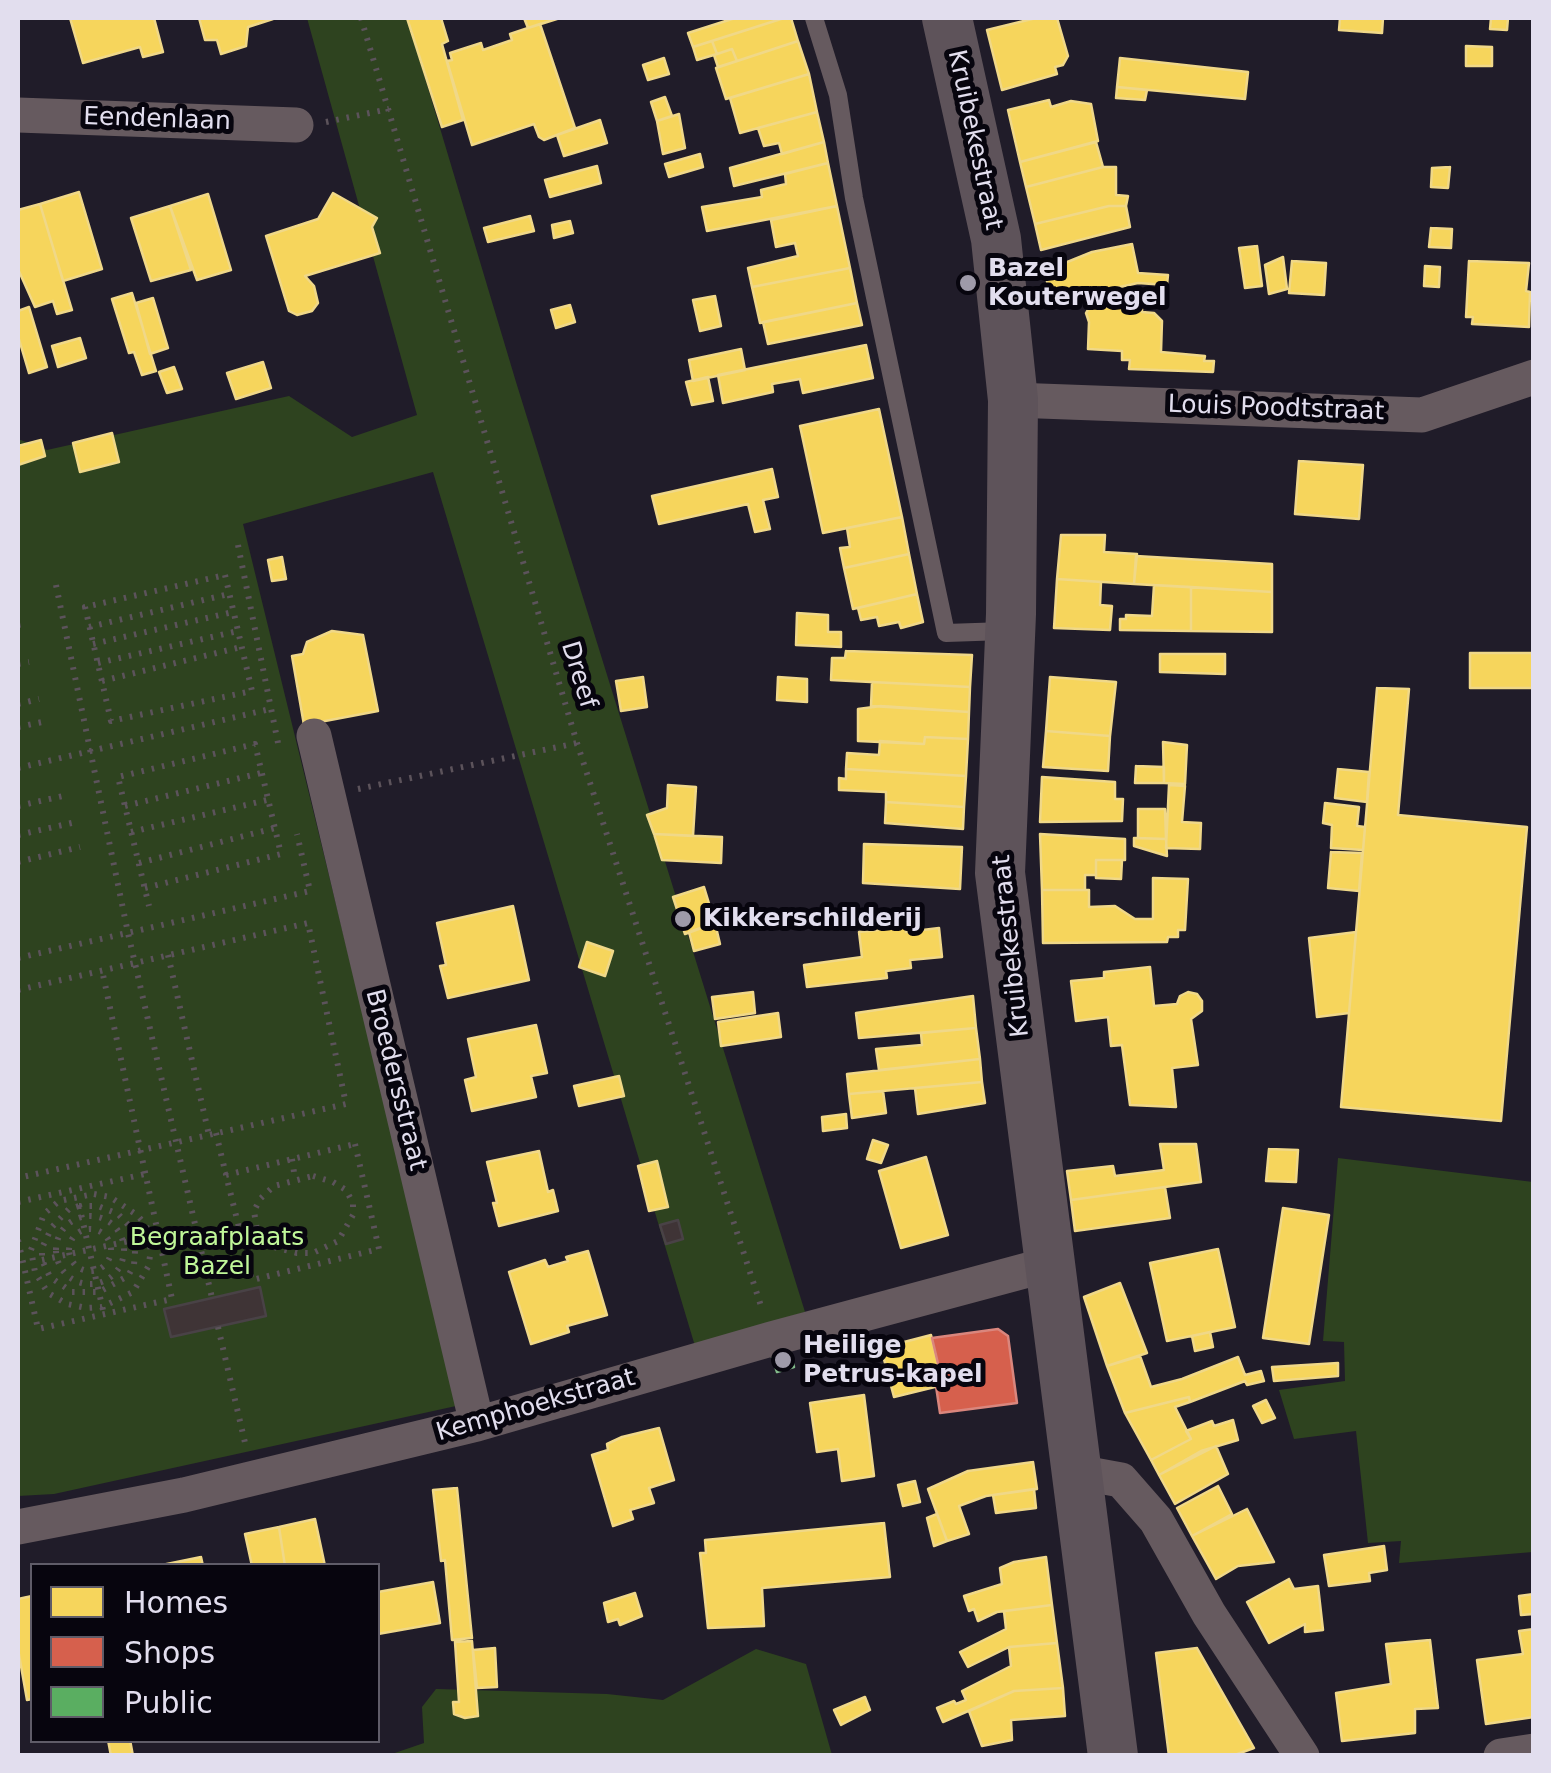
<!DOCTYPE html>
<style>
body{margin:0}
#map{position:relative;width:1551px;height:1773px;overflow:hidden;background:#201c29;font-family:"DejaVu Sans",sans-serif}
canvas{display:block}
.frame{position:absolute;inset:0;border:20px solid #e2deee;pointer-events:none}
.legend{position:absolute;left:30px;top:1563px;width:350px;height:180px;box-sizing:border-box;background:#07050e;border:2px solid #5f5c68;margin:0;padding:12px 18px;list-style:none;font-size:30px;color:#e2deee}
.legend li{display:flex;align-items:center;gap:20px;height:50px}
.legend b{width:50px;border:2px solid #5f5c68}
</style>
<div id="map">
<canvas width="1551" height="1773"></canvas>
<div class="frame"></div>
<ul class="legend">
<li><b style="height:28px;background:#f6d55c"></b>Homes</li>
<li><b style="height:28px;background:#d6604d"></b>Shops</li>
<li><b style="height:28px;background:#5aae61"></b>Public</li>
</ul>
</div>
<script>
const ctx = document.querySelector('canvas').getContext('2d');
ctx.lineJoin = 'round';
function fillPath(path, color) { ctx.fillStyle = color; ctx.fill(path, 'evenodd'); }
const poly = rows => new Path2D(rows.map(r => 'M' + r).join(''));
function stroke(path, color, width, dash) { ctx.strokeStyle = color; ctx.lineWidth = width; ctx.lineCap = dash ? 'butt' : 'round'; ctx.setLineDash(dash || []); ctx.stroke(path); }
function label(font, color, halo, rows, align = 'center') {
  ctx.font = font + ' "DejaVu Sans",sans-serif'; ctx.lineWidth = 10; ctx.setLineDash([]); ctx.textBaseline = 'middle'; ctx.strokeStyle = halo; ctx.fillStyle = color; for (const [text, x, y, turn = 0] of rows) {
    ctx.save(); ctx.translate(x, y); ctx.rotate((+turn || 0) * Math.PI / 180); ctx.textAlign = isNaN(turn) ? turn : align; if (halo) ctx.strokeText(text, 0, 0); ctx.fillText(text, 0, 0); ctx.restore();
  }
}
const green = poly([
 [307,18,407,18,516,382,805,1312,695,1346,433,472,243,524,427,1276,456,1406,54,1494,18,1496,18,439,47,450,289,396,352,437,417,415],
 [1338,1158,1533,1182,1533,1552,1399,1563,1401,1541,1368,1543,1356,1431,1294,1439,1279,1390,1345,1381,1344,1342,1323,1341],
 [756,1649,806,1664,832,1755,386,1756,424,1743,422,1707,436,1689,607,1694,663,1700]
]);
const homes = poly([
 [70,18,154,18,163,52,143,57,140,47,83,63,70,18],
 [199,18,273,18,273,19,248,27,246,46,221,54,217,40,205,40,199,18],
 [407,18,441,18,448,41,442,44,463,120,442,127,407,18],
 [524,18,560,18,528,28,524,18],
 [735,18,784,18,693,47,688,33,735,18],
 [784,18,791,18,798,41,737,61,732,49,717,54,712,41,784,18],
 [1036,18,1057,18,1068,56,1063,65,1055,67,1057,74,1002,90,987,30,1036,18],
 [1340,18,1383,18,1382,33,1339,30,1340,18],
 [1491,18,1508,18,1507,30,1490,29,1491,18],
 [540,24,575,128,544,140,539,137,534,124,472,145,447,61,452,60,450,53,481,43,483,50,512,40,510,34,540,24],
 [712,41,717,54,697,60,693,47,712,41],
 [798,41,809,74,726,99,716,68,798,41],
 [1466,46,1492,47,1492,66,1466,66,1466,46],
 [732,49,737,61,718,67,714,55,732,49],
 [664,58,669,74,648,80,643,65,664,58],
 [1120,58,1248,72,1245,99,1117,87,1120,58],
 [809,74,817,112,740,133,730,98,809,74],
 [1117,87,1147,90,1145,100,1116,98,1117,87],
 [665,97,672,116,657,121,651,102,665,97],
 [1049,100,1051,107,1071,101,1091,104,1098,141,1020,162,1008,110,1049,100],
 [817,112,824,142,782,154,779,143,764,146,758,128,817,112],
 [679,114,685,148,663,154,657,121,679,114],
 [600,120,607,143,564,156,557,135,600,120],
 [824,142,828,163,734,186,730,168,824,142],
 [1096,142,1103,167,1026,187,1020,162,1096,142],
 [700,154,703,167,669,177,665,164,700,154],
 [828,163,837,206,707,231,702,207,762,197,761,190,786,184,785,174,828,163],
 [597,166,601,183,550,197,545,180,597,166],
 [1103,167,1116,167,1116,195,1128,196,1126,206,1109,206,1035,224,1026,187,1103,167],
 [1450,167,1448,188,1431,187,1432,168,1450,167],
 [79,192,102,269,63,281,40,204,79,192],
 [333,193,377,218,372,227,380,253,305,276,314,286,318,303,312,311,297,315,289,311,266,236,318,219,333,193],
 [208,194,231,270,197,280,170,206,208,194],
 [40,204,72,310,57,314,53,301,35,307,18,269,18,210,40,204],
 [170,206,191,270,151,281,131,218,170,206],
 [837,206,850,268,752,287,748,268,798,256,795,243,776,247,771,220,837,206],
 [1109,206,1126,206,1130,227,1041,250,1035,224,1109,206],
 [530,216,534,231,488,242,484,228,530,216],
 [570,221,573,233,554,238,552,225,570,221],
 [1431,228,1452,229,1451,248,1429,247,1431,228],
 [1132,244,1138,273,1168,275,1167,285,1138,283,1051,302,1045,271,1092,252,1132,244],
 [1257,246,1262,286,1245,288,1239,248,1257,246],
 [1283,257,1287,289,1269,294,1265,265,1283,257],
 [1292,261,1326,263,1324,295,1289,293,1292,261],
 [1469,261,1529,263,1526,291,1530,292,1529,327,1472,324,1473,317,1466,317,1469,261],
 [1425,266,1440,267,1439,287,1424,286,1425,266],
 [850,268,857,303,760,323,752,287,850,268],
 [132,293,156,371,142,375,134,352,129,353,112,299,132,293],
 [715,296,721,326,700,331,693,300,715,296],
 [153,298,168,348,150,354,136,303,153,298],
 [857,303,862,325,768,344,763,322,857,303],
 [570,305,575,322,556,328,551,310,570,305],
 [1090,306,1142,309,1142,312,1154,313,1162,321,1161,352,1205,356,1204,361,1214,361,1213,372,1129,369,1130,360,1122,360,1122,351,1088,349,1089,322,1086,313,1090,306],
 [29,307,47,367,29,373,18,336,18,311,29,307],
 [80,338,86,358,58,367,52,346,80,338],
 [866,345,873,378,803,393,800,379,772,384,773,392,723,403,718,375,866,345],
 [741,349,745,370,693,381,689,360,741,349],
 [263,362,271,388,236,399,227,373,263,362],
 [174,367,182,389,167,393,159,372,174,367],
 [708,377,713,401,692,405,686,382,708,377],
 [879,409,902,517,823,533,800,426,879,409],
 [112,433,119,462,80,472,73,443,112,433],
 [41,440,45,456,18,465,18,446,41,440],
 [1299,461,1363,465,1359,519,1295,514,1299,461],
 [772,469,778,497,763,500,770,529,755,532,748,504,659,524,652,496,772,469],
 [902,517,909,554,844,568,840,548,850,547,847,528,902,517],
 [1061,535,1105,535,1104,552,1137,554,1134,584,1057,579,1061,535],
 [909,554,917,594,853,609,844,568,909,554],
 [1136,556,1272,564,1272,592,1134,584,1136,556],
 [282,557,286,579,272,581,268,560,282,557],
 [1057,579,1101,582,1100,605,1112,606,1110,630,1054,628,1057,579],
 [1154,585,1191,587,1191,631,1120,630,1120,619,1126,619,1126,615,1152,616,1154,585],
 [1191,587,1272,592,1272,632,1191,631,1191,587],
 [917,594,923,622,901,628,899,622,879,626,877,617,861,620,858,608,917,594],
 [797,613,828,615,828,632,841,632,841,647,796,645,797,613],
 [332,631,363,635,378,711,304,725,292,656,303,654,307,642,332,631],
 [846,651,972,655,970,687,831,680,832,658,845,658,846,651],
 [1470,653,1534,653,1534,688,1470,688,1470,653],
 [1160,654,1225,654,1225,674,1160,672,1160,654],
 [643,677,647,707,621,711,616,681,643,677],
 [778,677,807,679,807,702,777,700,778,677],
 [1050,677,1116,682,1110,736,1046,731,1050,677],
 [872,682,970,687,969,712,871,706,872,682],
 [1377,688,1409,689,1398,815,1527,827,1501,1121,1341,1107,1377,688],
 [881,706,969,712,968,739,925,737,924,744,858,741,858,709,881,706],
 [1046,731,1110,736,1108,771,1043,767,1046,731],
 [925,737,968,739,966,776,846,769,847,753,879,755,880,741,924,744,925,737],
 [1163,742,1187,745,1185,784,1164,783,1163,742],
 [1136,766,1164,767,1164,783,1135,783,1136,766],
 [846,769,966,776,964,807,886,802,886,792,839,790,839,778,846,779,846,769],
 [1338,769,1369,772,1367,802,1335,798,1338,769],
 [1042,777,1115,782,1115,799,1123,799,1122,821,1040,822,1042,777],
 [668,785,696,787,693,836,654,834,647,815,667,808,668,785],
 [1169,785,1185,786,1182,822,1201,823,1200,849,1166,848,1169,785],
 [886,802,964,807,963,829,885,823,886,802],
 [1325,803,1359,807,1357,826,1365,827,1363,850,1331,848,1332,825,1323,823,1325,803],
 [1138,809,1165,809,1166,839,1138,838,1138,809],
 [654,834,722,837,721,863,662,860,654,834],
 [1040,834,1125,839,1125,860,1096,860,1096,875,1085,875,1085,890,1042,890,1040,834],
 [1134,838,1166,839,1167,856,1134,846,1134,838],
 [864,844,962,847,960,889,863,883,864,844],
 [1331,852,1362,853,1359,891,1328,888,1331,852],
 [1096,860,1122,860,1121,879,1096,878,1096,860],
 [1153,878,1188,879,1185,930,1178,930,1178,937,1168,937,1167,942,1043,943,1042,890,1089,890,1089,907,1115,906,1135,919,1153,919,1153,878],
 [704,887,715,923,685,934,673,897,704,887],
 [513,906,529,980,448,998,440,966,446,965,437,923,513,906],
 [904,912,906,932,939,928,942,957,910,960,911,968,886,971,887,978,807,987,804,965,862,957,859,932,878,930,877,916,904,912],
 [715,923,720,944,694,951,689,932,715,923],
 [1356,932,1349,1013,1317,1017,1309,938,1356,932],
 [587,942,613,951,605,976,579,967,587,942],
 [1150,967,1154,1006,1177,1004,1180,996,1188,992,1197,994,1202,1001,1202,1011,1191,1019,1198,1065,1172,1068,1176,1107,1130,1105,1122,1045,1111,1046,1108,1017,1076,1021,1071,981,1104,978,1104,972,1150,967],
 [753,992,755,1013,715,1019,712,997,753,992],
 [973,996,976,1028,859,1038,856,1013,973,996],
 [778,1013,781,1037,721,1046,718,1022,778,1013],
 [536,1025,547,1073,531,1076,536,1097,472,1111,465,1080,476,1077,468,1039,536,1025],
 [976,1028,980,1059,879,1070,876,1049,922,1045,921,1033,976,1028],
 [980,1059,982,1082,849,1094,847,1074,980,1059],
 [619,1076,624,1096,579,1106,574,1086,619,1076],
 [982,1082,985,1103,918,1114,915,1088,982,1082],
 [883,1091,886,1113,852,1118,849,1094,883,1091],
 [846,1114,847,1128,823,1131,822,1117,846,1114],
 [873,1140,888,1145,881,1163,867,1159,873,1140],
 [1160,1144,1196,1144,1201,1182,1071,1200,1067,1171,1113,1166,1115,1176,1164,1170,1160,1144],
 [1269,1149,1298,1150,1296,1182,1266,1181,1269,1149],
 [539,1151,548,1192,553,1190,558,1211,499,1226,493,1203,497,1203,487,1162,539,1151],
 [926,1157,948,1235,901,1248,879,1171,926,1157],
 [657,1161,668,1207,649,1211,638,1166,657,1161],
 [1165,1187,1170,1218,1075,1231,1071,1200,1165,1187],
 [1283,1208,1329,1215,1309,1344,1263,1338,1283,1208],
 [1218,1249,1235,1327,1167,1341,1150,1263,1218,1249],
 [588,1251,607,1315,567,1326,569,1332,531,1344,509,1272,545,1260,548,1267,568,1261,566,1257,588,1251],
 [1120,1283,1147,1353,1107,1366,1084,1297,1120,1283],
 [1210,1332,1213,1347,1195,1351,1192,1336,1210,1332],
 [931,1335,943,1385,894,1397,881,1348,931,1335],
 [1140,1356,1151,1387,1182,1379,1238,1357,1245,1375,1261,1371,1264,1381,1247,1385,1245,1381,1190,1402,1189,1397,1125,1413,1107,1366,1140,1356],
 [1338,1363,1338,1376,1274,1381,1272,1367,1338,1363],
 [864,1395,874,1476,842,1481,838,1449,817,1452,810,1403,864,1395],
 [1189,1397,1190,1402,1175,1407,1191,1439,1151,1460,1125,1413,1189,1397],
 [1266,1400,1275,1418,1262,1423,1253,1406,1266,1400],
 [1233,1420,1238,1440,1201,1451,1159,1475,1151,1460,1191,1439,1186,1431,1212,1421,1214,1426,1233,1420],
 [659,1428,674,1480,649,1488,654,1503,630,1510,633,1519,613,1526,592,1455,608,1450,607,1444,622,1437,659,1428],
 [1216,1446,1228,1474,1175,1504,1159,1475,1216,1446],
 [1033,1462,1037,1489,986,1496,959,1506,969,1534,947,1541,928,1489,968,1471,1033,1462],
 [915,1481,920,1502,903,1506,898,1485,915,1481],
 [1218,1486,1232,1514,1192,1536,1177,1508,1218,1486],
 [457,1488,472,1638,452,1640,445,1560,441,1561,433,1490,457,1488],
 [1034,1489,1036,1508,996,1513,993,1495,1034,1489],
 [1247,1509,1274,1562,1238,1566,1216,1579,1192,1536,1247,1509],
 [937,1514,947,1541,934,1546,927,1518,937,1514],
 [315,1519,325,1566,285,1566,279,1527,315,1519],
 [884,1523,890,1577,762,1588,764,1626,708,1628,700,1553,706,1553,705,1540,884,1523],
 [279,1527,285,1566,252,1566,245,1534,279,1527],
 [1384,1546,1387,1570,1369,1573,1370,1581,1329,1586,1324,1555,1384,1546],
 [201,1557,203,1566,157,1566,201,1557],
 [1046,1557,1052,1605,997,1612,978,1621,974,1609,969,1611,964,1596,1002,1584,1000,1568,1014,1562,1046,1557],
 [1289,1579,1294,1589,1318,1586,1323,1630,1305,1632,1305,1624,1269,1643,1247,1602,1289,1579],
 [433,1582,440,1623,378,1634,378,1592,433,1582],
 [635,1593,642,1616,620,1625,618,1619,608,1622,604,1603,635,1593],
 [1534,1594,1534,1614,1521,1615,1519,1596,1534,1594],
 [32,1596,32,1699,27,1700,18,1649,18,1599,32,1596],
 [1052,1605,1057,1643,1009,1647,968,1667,960,1652,1006,1629,1004,1611,1052,1605],
 [1534,1629,1534,1717,1486,1724,1477,1660,1523,1654,1519,1631,1534,1629],
 [1430,1640,1438,1708,1415,1709,1415,1733,1342,1741,1336,1693,1391,1684,1386,1644,1430,1640],
 [472,1641,478,1716,465,1718,454,1714,453,1702,459,1702,455,1642,472,1641],
 [1057,1643,1063,1688,1014,1691,943,1722,937,1708,954,1701,956,1704,966,1700,962,1691,1011,1666,1009,1647,1057,1643],
 [495,1648,497,1687,477,1688,473,1650,495,1648],
 [1197,1648,1254,1748,1232,1756,1169,1756,1156,1653,1197,1648],
 [1063,1688,1065,1716,1011,1720,1012,1740,982,1746,969,1711,1014,1691,1063,1688],
 [865,1697,870,1710,841,1725,834,1710,865,1697],
 [108,1740,130,1740,133,1756,111,1756,108,1740]
]);
const shops = poly([
 [998,1329,1008,1336,1017,1403,940,1413,936,1386,943,1385,932,1338,998,1329]
]);
const public = poly([
 [789,1349,794,1367,777,1372,771,1354,789,1349]
]);
const building = poly([
 [678,1220,683,1239,666,1244,660,1225,678,1220],
 [260,1287,266,1316,171,1337,164,1309,260,1287]
]);
const path = poly([
 [361,18,577,743,762,1309],
 [326,122,389,109],
 [238,545,278,743],
 [225,575,252,691,111,721,85,607,225,575],
 [56,585,128,933,212,1298],
 [18,625,23,624],
 [89,627,229,594],
 [93,644,233,612],
 [98,663,238,631],
 [18,664,29,662],
 [102,681,241,647],
 [18,704,39,699],
 [18,727,47,721],
 [18,768,270,709],
 [358,789,577,743],
 [18,806,63,796],
 [125,806,261,773],
 [131,832,267,800],
 [18,835,76,822],
 [18,862,80,847],
 [139,863,275,828],
 [145,888,281,854,255,744,118,777,149,906],
 [168,955,209,1135],
 [18,958,310,891,297,834],
 [18,990,308,923,346,1104,18,1178],
 [216,1133,226,1175],
 [355,1144,379,1249,252,1280,226,1175,355,1144],
 [292,1159,295,1179],
 [313,1176,333,1182,346,1190,353,1203,353,1215,338,1241,313,1253,297,1253,270,1246,258,1237,254,1211,260,1199,274,1186,313,1176],
 [94,1194,110,1197,137,1215,146,1225,151,1251,148,1267,133,1292,102,1307,87,1308,67,1304,48,1293,35,1272,31,1250,44,1214,59,1201,94,1194],
 [18,1202,145,1174],
 [79,1205,103,1310],
 [79,1206,98,1206,118,1214,132,1229,136,1239,134,1265,128,1276,99,1292,72,1292,50,1277,42,1260,42,1248,52,1227,69,1209,79,1206],
 '56 1250a34 34 0 1 1 68 0a34 34 0 1 1-68 0Z',
 '69 1250a21 21 0 1 1 42 0a21 21 0 1 1-42 0Z',
 [18,1240,38,1329,172,1299,102,970],
 [42,1260,152,1236],
 [218,1327,246,1447]
]);
const lane = poly([
 [814,18,838,95,854,198,946,633,1005,631]
]);
const street = poly([
 [18,115,296,125],
 [1013,400,1422,415,1534,377],
 [314,736,477,1424],
 [1077,1472,1121,1480,1156,1520,1209,1614,1302,1756],
 [18,1527,184,1495,477,1424,771,1339,1050,1264],
 [1501,1756,1534,1751]
]);
const secondary = poly([
 [947,18,996,239,1013,400,1011,614,1000,873,1113,1756]
]);
const markers = [
 [968,283,10,"#9e9aa9"],
 [683,919,10,"#9e9aa9"],
 [783,1360,10,"#9e9aa9"]
];
const streetNames = [
 ["Eendenlaan",157,120,2],
 ["Kruibekestraat",974,140,78],
 ["Louis Poodtstraat",1276,409,2],
 ["Dreef",578,675,73],
 ["Kruibekestraat",1012,946,-96],
 ["Broedersstraat",395,1080,76],
 ["Kemphoekstraat",536,1406,-16]
];
const poiNames = [
 ["Bazel",988,269],
 ["Kouterwegel",988,298],
 ["Kikkerschilderij",703,919],
 ["Heilige",803,1346],
 ["Petrus-kapel",803,1375]
];
const parkNames = [
 ["Begraafplaats",217,1238],
 ["Bazel",217,1267]
];
fillPath(green, '#2e431f');
fillPath(homes, '#f6d55c');
stroke(homes, '#f0d888', 2.5);
fillPath(shops, '#d6604d');
stroke(shops, '#da867d', 2.5);
fillPath(public, '#5aae61');
stroke(public, '#83bc8b', 2.5);
fillPath(building, '#3f3436');
stroke(building, '#494246', 2.5);
stroke(path, '#5c535b', 6, [2.5, 8]);
stroke(lane, '#665a5f', 18);
stroke(street, '#665a5f', 35);
stroke(secondary, '#5e535a', 50);
for (const [x, y, r, color] of markers) { const dot = new Path2D(); dot.arc(x, y, r, 0, 2 * Math.PI); ctx.fillStyle = color; ctx.fill(dot); stroke(dot, '#07050e', 4); }
label('25px', '#e2deee', '#07050e', streetNames);
label('bold 25px', '#e2deee', '#07050e', poiNames, 'left');
label('25px', '#c0f799', '#07050e', parkNames);
</script>
